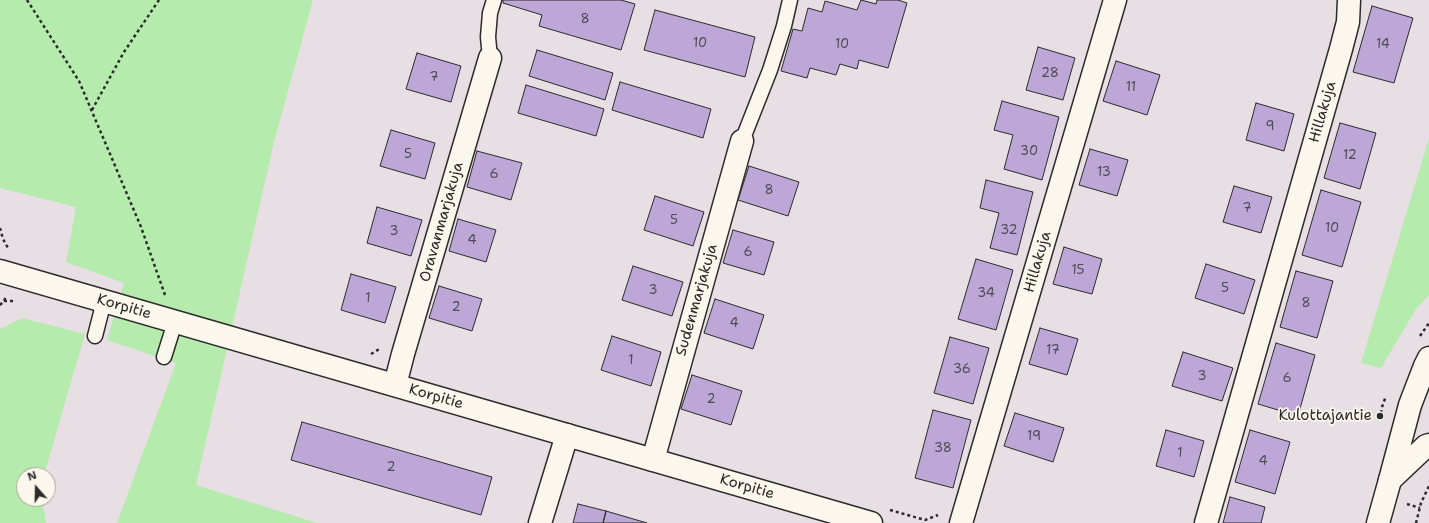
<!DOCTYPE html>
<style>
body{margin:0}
#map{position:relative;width:1429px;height:523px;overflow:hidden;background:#e8dfe5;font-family:"Shantell Sans",sans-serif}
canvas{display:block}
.north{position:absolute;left:16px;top:467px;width:40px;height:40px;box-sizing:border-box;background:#fbf7ec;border:1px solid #a8a59f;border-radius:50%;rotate:340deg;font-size:11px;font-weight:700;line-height:16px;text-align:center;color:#2b2b2b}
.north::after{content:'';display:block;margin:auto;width:14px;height:18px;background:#2b2b2b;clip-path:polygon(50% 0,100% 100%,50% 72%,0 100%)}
</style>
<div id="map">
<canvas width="1429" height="523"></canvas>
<div class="north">N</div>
</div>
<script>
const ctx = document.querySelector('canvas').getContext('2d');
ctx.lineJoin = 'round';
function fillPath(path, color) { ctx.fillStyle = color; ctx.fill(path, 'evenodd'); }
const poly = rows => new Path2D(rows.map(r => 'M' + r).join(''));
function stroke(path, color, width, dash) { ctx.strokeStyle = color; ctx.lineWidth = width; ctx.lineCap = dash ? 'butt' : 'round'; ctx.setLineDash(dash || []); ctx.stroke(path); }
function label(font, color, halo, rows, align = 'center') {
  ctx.font = font + ' "Shantell Sans",sans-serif'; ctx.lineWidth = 3.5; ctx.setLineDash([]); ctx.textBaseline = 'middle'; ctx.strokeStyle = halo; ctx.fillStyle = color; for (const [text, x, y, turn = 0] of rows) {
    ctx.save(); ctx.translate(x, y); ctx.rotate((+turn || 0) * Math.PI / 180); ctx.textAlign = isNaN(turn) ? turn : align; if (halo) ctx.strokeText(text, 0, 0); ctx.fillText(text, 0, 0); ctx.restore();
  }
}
const green = poly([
 [0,0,313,0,274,142,196,485,317,523,117,523,176,363,107,340,124,283,66,262,76,207,0,188],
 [1429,138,1429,295,1416,309,1381,368,1361,363],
 [22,318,85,334,44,475,24,475,24,499,42,499,46,523,0,523,0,329]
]);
const building = poly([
 [503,0,621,0,635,4,621,50,539,26,542,15,503,3,503,0],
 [861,0,876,4,877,0,898,0,907,3,888,68,859,60,857,69,840,64,836,75,810,68,807,78,781,71,793,29,802,31,808,8,822,12,825,1,857,10,861,0],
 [1372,6,1413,18,1394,83,1353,72,1372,6],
 [655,10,755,37,745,77,644,50,655,10],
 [1038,47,1075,58,1063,100,1026,90,1038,47],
 [537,50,613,73,605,100,529,76,537,50],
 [417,53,461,66,451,102,406,89,417,53],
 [1116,61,1160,75,1147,115,1103,101,1116,61],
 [620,82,711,109,703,138,612,110,620,82],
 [526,85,604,109,596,136,518,113,526,85],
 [1002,101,1059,117,1042,180,1004,169,1013,135,994,130,1002,101],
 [1256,103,1294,114,1284,151,1246,140,1256,103],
 [1340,123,1376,133,1360,189,1324,178,1340,123],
 [391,130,435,143,425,179,380,166,391,130],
 [1090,149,1128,160,1117,196,1079,185,1090,149],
 [477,151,522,163,511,200,467,187,477,151],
 [749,166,799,182,788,216,738,200,749,166],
 [986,180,1033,192,1017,255,990,248,999,213,980,208,986,180],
 [1234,186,1272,197,1261,233,1223,222,1234,186],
 [1321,190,1361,202,1342,267,1302,255,1321,190],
 [655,196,704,212,693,246,644,230,655,196],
 [377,207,422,220,411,256,367,243,377,207],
 [458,219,496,230,486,262,449,251,458,219],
 [733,230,774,242,764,275,723,263,733,230],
 [1064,247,1102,259,1092,294,1053,284,1064,247],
 [976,259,1013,270,996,330,958,319,976,259],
 [1206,264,1255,280,1244,314,1195,298,1206,264],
 [633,266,683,282,672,316,622,300,633,266],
 [1296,271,1333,281,1317,338,1280,327,1296,271],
 [351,274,396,287,385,323,341,310,351,274],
 [439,286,482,299,472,331,429,318,439,286],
 [715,299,764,315,753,349,704,333,715,299],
 [1040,328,1078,339,1067,375,1029,364,1040,328],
 [612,336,661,352,651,386,601,370,612,336],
 [950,337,989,348,973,404,934,393,950,337],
 [1276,343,1315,355,1298,416,1258,404,1276,343],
 [1183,352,1233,368,1222,401,1172,386,1183,352],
 [692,375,742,391,731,425,681,409,692,375],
 [933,410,971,420,953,488,915,478,933,410],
 [1015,413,1064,428,1053,462,1004,446,1015,413],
 [302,422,492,477,481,515,291,460,302,422],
 [1166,430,1204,441,1194,477,1156,466,1166,430],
 [1250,430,1290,442,1275,494,1235,482,1250,430],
 [1230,497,1265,507,1261,523,1223,523,1230,497],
 [578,504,606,511,603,523,573,523,578,504],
 [606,511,647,523,603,523,606,511]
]);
const path = poly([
 [27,0,79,81,141,227,165,295],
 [92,110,124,52,159,0],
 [0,228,3,239,8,248],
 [4,301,14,301],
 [0,305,4,301,6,296],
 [1420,336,1429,323],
 [371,354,381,348],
 [1380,419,1382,407,1386,396],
 [1407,504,1420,508],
 [890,510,925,520,938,515],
 [1416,523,1421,503,1429,486]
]);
const lane = poly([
 [490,58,488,37,490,13,494,0],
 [742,141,770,70,784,26,790,0],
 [95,336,104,301],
 [164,357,175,322]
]);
const street = poly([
 [395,385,403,354,490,58],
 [653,460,742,141],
 [1390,480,1410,405,1425,366,1429,358],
 [1390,480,1426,446,1429,445],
 [540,523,567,435],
 [961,523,1115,0],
 [1206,523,1341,49,1348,22,1349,0]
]);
const secondary = poly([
 [0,271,871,523],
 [1378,523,1390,480]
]);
const markers = [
 [1380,416,4,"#2b2b2b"]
];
const numberNames = [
 ["8",585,20],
 ["10",700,44],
 ["10",842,45],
 ["14",1383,45],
 ["28",1050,74],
 ["7",434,78],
 ["11",1131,88],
 ["9",1270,127],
 ["30",1029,152],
 ["5",408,155],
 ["12",1350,156],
 ["13",1104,173],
 ["6",494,175],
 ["8",769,191],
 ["7",1247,209],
 ["5",674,221],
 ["10",1332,229],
 ["32",1009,231],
 ["3",394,232],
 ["4",472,241],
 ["6",748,253],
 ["15",1078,271],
 ["5",1225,289],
 ["3",653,291],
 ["34",986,294],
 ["1",368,299],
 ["8",1306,304],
 ["2",456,308],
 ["4",734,324],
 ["17",1053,351],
 ["1",631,361],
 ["36",962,370],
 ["3",1202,377],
 ["6",1287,379],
 ["2",711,400],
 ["19",1034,437],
 ["38",943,449],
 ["1",1180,454],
 ["4",1263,462],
 ["2",391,468]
];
const streetNames = [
 ["Hillakuja",1323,112,-74],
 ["Oravanmarjakuja",442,222,-74],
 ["Hillakuja",1038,262,-74],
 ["Sudenmarjakuja",697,300,-74],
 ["Korpitie",124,307,16],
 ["Korpitie",436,397,16],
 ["Korpitie",747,487,16]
];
const poiNames = [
 ["Kulottajantie",1372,416]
];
fillPath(green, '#b5ebac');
fillPath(building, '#bca7d6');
stroke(building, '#2b2b2b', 1);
stroke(lane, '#2b2b2b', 17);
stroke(street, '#2b2b2b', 25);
stroke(secondary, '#2b2b2b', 25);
stroke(path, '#2b2b2b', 2.5, [3, 3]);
stroke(lane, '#fbf7ec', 14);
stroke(street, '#fbf7ec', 22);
stroke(secondary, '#fbf7ec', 22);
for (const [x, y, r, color] of markers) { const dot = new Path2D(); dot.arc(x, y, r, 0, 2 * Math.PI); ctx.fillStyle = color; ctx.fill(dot); stroke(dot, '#fbf7ec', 1.5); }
label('13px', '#4f4a56', null, numberNames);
label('15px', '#2b2b2b', '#fbf7ec', streetNames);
label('15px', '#2b2b2b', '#fbf7ec', poiNames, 'right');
</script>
